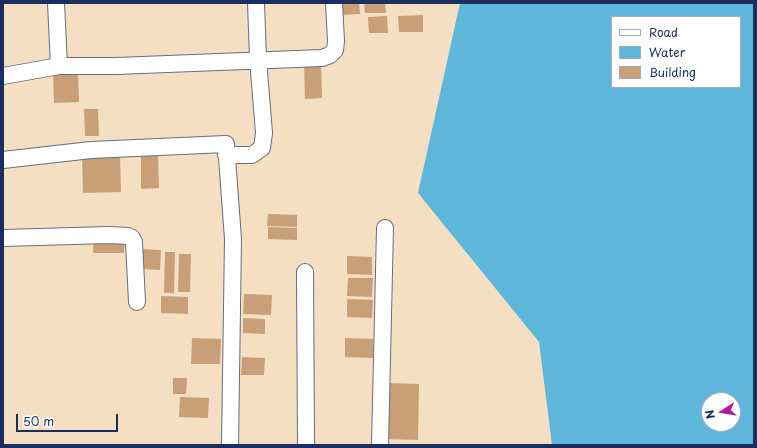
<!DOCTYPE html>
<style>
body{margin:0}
#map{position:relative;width:757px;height:448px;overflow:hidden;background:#f4dfc2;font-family:"Playpen Sans",sans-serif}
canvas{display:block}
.frame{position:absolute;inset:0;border:4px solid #1b2f5e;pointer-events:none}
.legend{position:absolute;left:611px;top:16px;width:130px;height:72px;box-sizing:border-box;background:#fff;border:1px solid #a4acbf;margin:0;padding:5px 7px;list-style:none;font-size:12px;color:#1b2f5e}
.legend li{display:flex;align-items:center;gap:8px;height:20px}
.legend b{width:20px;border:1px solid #a4acbf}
.north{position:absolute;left:701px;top:392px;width:40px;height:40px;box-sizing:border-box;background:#fff;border:1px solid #a4acbf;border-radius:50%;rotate:258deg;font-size:11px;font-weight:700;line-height:16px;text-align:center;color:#1b2f5e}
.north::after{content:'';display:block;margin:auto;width:14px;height:18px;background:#b5179e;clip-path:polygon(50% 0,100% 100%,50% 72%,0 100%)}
.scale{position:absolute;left:16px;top:414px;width:102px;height:18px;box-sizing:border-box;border:2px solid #1b2f5e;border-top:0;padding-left:5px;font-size:12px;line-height:14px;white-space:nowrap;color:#1b2f5e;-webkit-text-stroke:3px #fff;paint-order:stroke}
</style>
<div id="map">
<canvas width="757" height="448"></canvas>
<div class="frame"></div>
<ul class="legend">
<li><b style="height:5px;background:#fff"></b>Road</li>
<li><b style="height:11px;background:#5eb7db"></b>Water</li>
<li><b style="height:11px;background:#c89f76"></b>Building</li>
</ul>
<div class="north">N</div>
<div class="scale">50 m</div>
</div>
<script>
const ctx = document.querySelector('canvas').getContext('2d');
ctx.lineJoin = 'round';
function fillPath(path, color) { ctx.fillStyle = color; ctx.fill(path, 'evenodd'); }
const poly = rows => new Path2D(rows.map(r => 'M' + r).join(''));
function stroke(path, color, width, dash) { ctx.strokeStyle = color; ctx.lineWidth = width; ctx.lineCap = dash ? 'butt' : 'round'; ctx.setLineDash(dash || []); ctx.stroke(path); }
const water = poly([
 [460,3,754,3,754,445,552,445,539,342,418,193],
 [612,17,740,17,740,87,612,87],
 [709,400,733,400,733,424,709,424]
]);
const building = poly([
 [341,3,359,3,360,14,341,15],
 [364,3,385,3,386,13,365,13],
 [423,15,423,32,399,32,398,16],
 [387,16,388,33,369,33,368,17],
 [304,62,321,62,322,98,305,99],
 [53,71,78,71,79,102,54,103],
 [84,109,98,109,99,136,85,136],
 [158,155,159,188,141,189,141,156],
 [120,156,121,192,83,193,82,157],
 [268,214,297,215,297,227,267,226],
 [268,227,297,228,297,240,268,239],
 [94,236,125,236,124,253,93,253],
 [141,249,161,250,160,270,140,269],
 [165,252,175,252,174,293,164,293],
 [179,254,191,254,190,292,178,292],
 [347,256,372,257,372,275,347,274],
 [348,278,373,278,372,297,347,296],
 [244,294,272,295,271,315,243,314],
 [161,296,188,297,188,314,161,313],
 [347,299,373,300,372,318,347,317],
 [243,318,265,319,265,334,243,333],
 [192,338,221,339,220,364,191,364],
 [345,338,373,339,373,358,345,357],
 [242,357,265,358,264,375,241,375],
 [173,378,187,378,186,394,173,394],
 [388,383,419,384,418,440,387,439],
 [180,397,209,398,208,418,179,417]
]);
const minor = poly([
 [56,3,59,66],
 [3,76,59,66,116,66,322,58,330,55,335,50,336,41,334,3],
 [226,155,252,155,262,148,264,133,258,59,256,3],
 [3,160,91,150,226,144,233,239,230,445],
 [3,238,109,235,128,236,132,238,134,242,137,302],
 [305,272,306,445],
 [380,445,385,228]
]);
fillPath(water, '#5eb7db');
fillPath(building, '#c89f76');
stroke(minor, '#676d81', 18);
stroke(minor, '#fff', 16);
</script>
